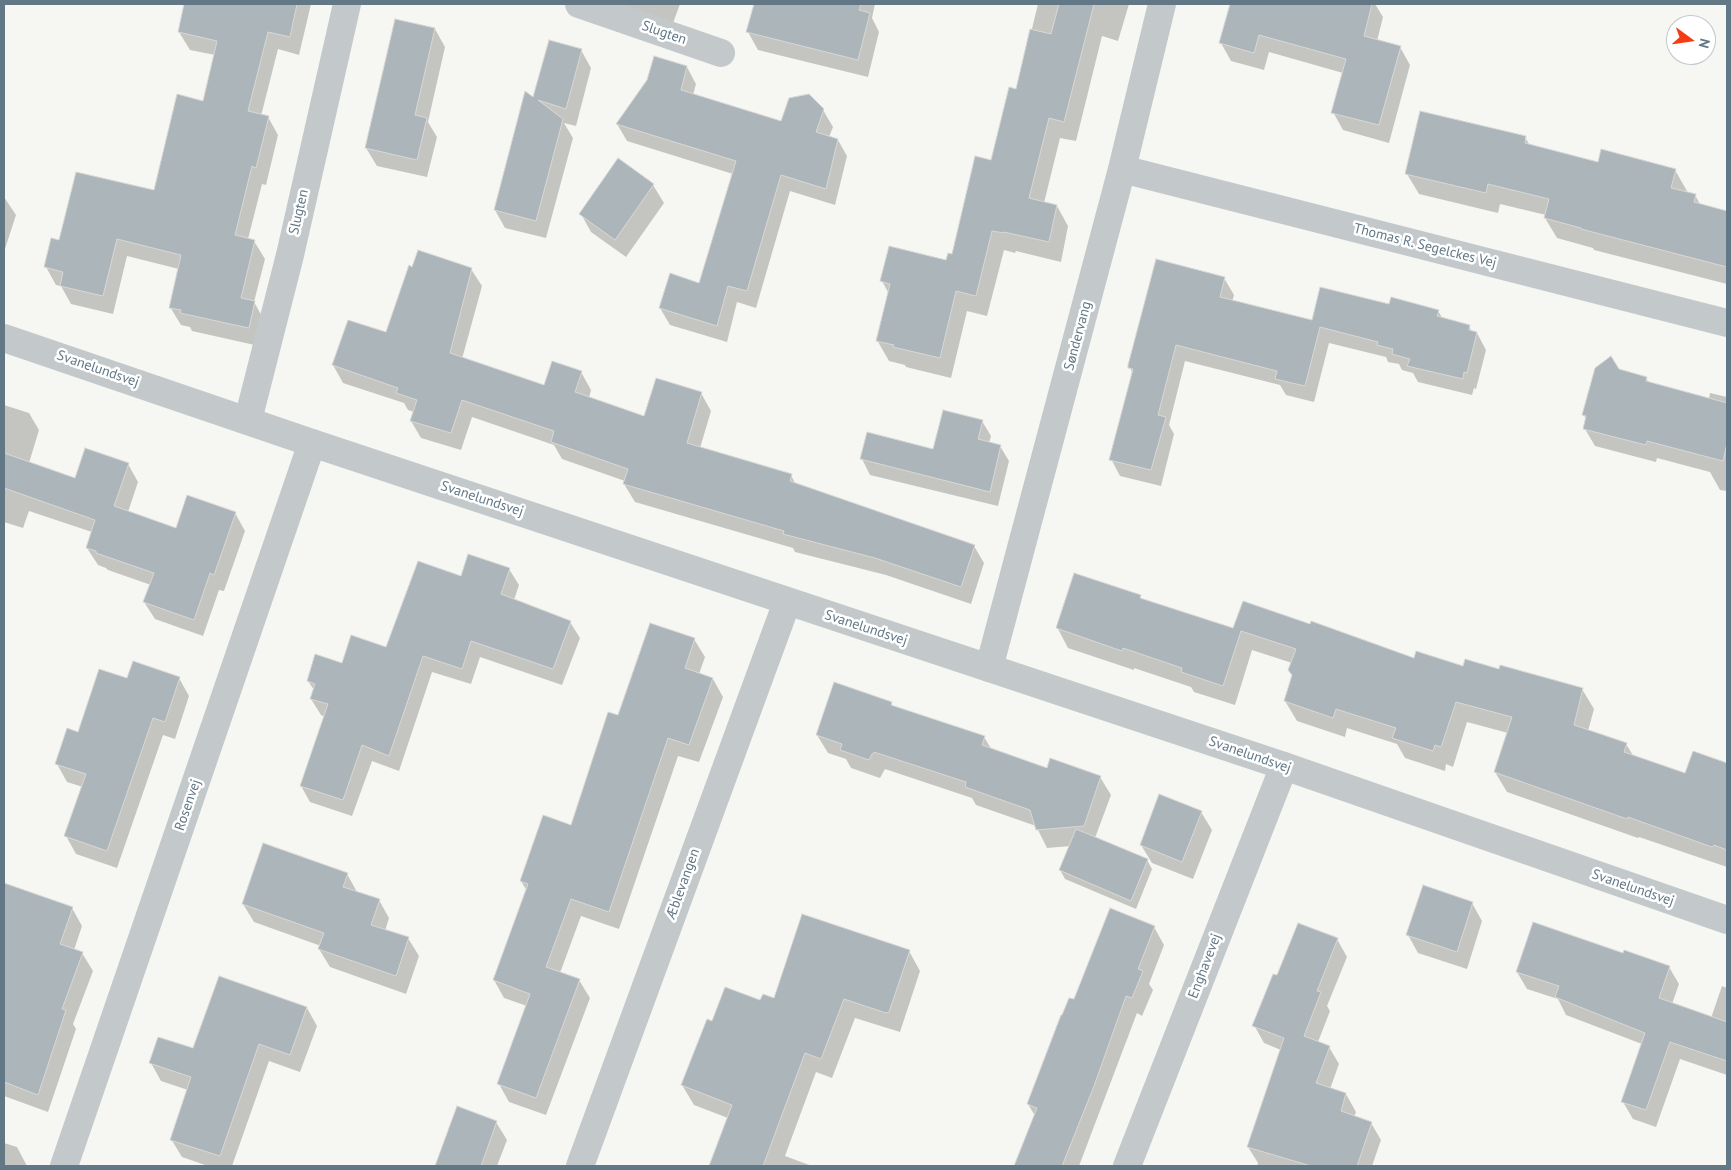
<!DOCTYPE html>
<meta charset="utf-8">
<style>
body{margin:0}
#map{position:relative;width:1731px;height:1170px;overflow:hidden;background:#f6f6f2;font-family:"PT Sans",sans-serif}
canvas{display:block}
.frame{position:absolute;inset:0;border:5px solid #627886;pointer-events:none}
.north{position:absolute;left:1666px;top:15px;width:50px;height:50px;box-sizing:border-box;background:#fff;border:1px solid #c0c9cf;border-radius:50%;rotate:104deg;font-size:14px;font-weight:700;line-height:20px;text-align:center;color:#627886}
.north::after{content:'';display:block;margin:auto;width:18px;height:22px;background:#f33c15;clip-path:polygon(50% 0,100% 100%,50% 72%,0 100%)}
</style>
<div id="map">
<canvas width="1731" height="1170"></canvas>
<div class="frame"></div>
<div class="north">N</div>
</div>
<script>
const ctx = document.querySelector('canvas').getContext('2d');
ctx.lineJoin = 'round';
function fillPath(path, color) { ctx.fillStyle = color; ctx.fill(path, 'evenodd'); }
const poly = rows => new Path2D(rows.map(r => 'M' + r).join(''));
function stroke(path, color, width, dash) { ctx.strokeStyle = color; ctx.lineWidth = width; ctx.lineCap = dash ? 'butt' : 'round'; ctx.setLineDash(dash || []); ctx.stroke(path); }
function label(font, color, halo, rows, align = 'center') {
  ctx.font = font + ' "PT Sans",sans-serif'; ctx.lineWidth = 5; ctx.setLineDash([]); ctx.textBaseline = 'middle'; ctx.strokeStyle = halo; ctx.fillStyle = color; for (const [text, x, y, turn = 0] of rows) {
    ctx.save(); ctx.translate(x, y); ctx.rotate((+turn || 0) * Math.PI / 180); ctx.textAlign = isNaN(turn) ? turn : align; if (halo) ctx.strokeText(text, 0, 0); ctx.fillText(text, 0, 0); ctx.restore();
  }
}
const shadow = poly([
 [185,4,311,4,299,55,278,49,261,116,268,117,278,135,266,185,262,184,248,239,254,241,265,259,254,302,264,320,259,346,192,331,190,327,181,325,170,307,179,269,127,256,113,314,71,304,61,286,56,285,46,267,60,242,155,192,203,102,215,55,190,50,179,32],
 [612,4,680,4,672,26],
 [755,4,875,4,872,18,879,32,868,77,758,50,748,32],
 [1038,4,1129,4,1118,41,1102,36,1076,141,1060,138,1044,203,1057,206,1068,226,1061,262,1016,251,1015,253,1004,250,987,316,967,311,951,378,906,367,905,365,889,361,877,340,889,294,882,281,947,261,953,256,992,162,1017,90],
 [1231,4,1375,4,1383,17,1377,41,1400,47,1410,65,1389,143,1343,130,1333,112,1343,73,1269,52,1264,70,1231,61,1221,43],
 [435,29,445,47,428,122,437,137,427,177,377,166,366,148],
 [581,50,591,68,576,126,564,123,573,138,546,238,505,228,495,210,534,99],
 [687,67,696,84,693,95,782,123,823,110,833,127,829,137,838,140,847,156,835,205,790,191,756,308,737,302,727,342,670,325,660,308,700,284,733,174,627,141,617,124,648,81],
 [1525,137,1530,146,1599,164,1675,170,1687,191,1687,193,1695,195,1701,206,1727,212,1727,284,1594,250,1593,248,1557,238,1545,218,1546,215,1500,204,1498,213,1419,194,1407,174],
 [619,160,653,185,664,203,626,257,591,232,581,214],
 [4,197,16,215,4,252],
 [471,269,482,286,462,359,544,387,581,372,591,390,589,398,645,418,701,393,711,411,700,448,791,475,796,485,974,546,984,563,971,604,886,575,795,552,793,548,635,502,624,484,625,481,562,459,554,445,472,417,461,450,421,438,411,421,414,412,408,410,404,403,343,383,333,365,386,334],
 [1224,278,1234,295,1232,302,1313,322,1390,305,1438,311,1443,319,1469,326,1472,332,1477,333,1486,350,1476,389,1474,388,1472,395,1418,382,1413,373,1402,370,1399,364,1388,362,1386,357,1329,343,1314,402,1286,395,1280,385,1185,361,1169,425,1174,434,1161,486,1120,476,1111,459,1133,374,1130,368],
 [1618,370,1646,378,1649,383,1709,399,1710,393,1727,397,1727,491,1720,490,1710,472,1657,458,1656,462,1595,446,1585,429,1587,420,1583,414],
 [4,405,29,413,39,430,29,463,76,479,128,464,138,482,128,512,177,530,235,513,245,531,224,591,219,590,203,636,155,619,144,602,151,585,108,570,106,568,98,565,87,548,92,532,29,511,23,528,4,522],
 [982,421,991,436,989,443,1000,446,1009,461,998,506,870,475,862,459,934,450],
 [509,569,519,585,514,600,570,622,580,638,562,685,480,657,471,684,432,672,399,771,372,761,352,816,310,802,301,786,325,717,321,715,311,699,314,690,308,681,343,665,387,648,462,577],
 [1140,596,1142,600,1234,630,1243,602,1415,659,1464,668,1500,670,1582,689,1594,709,1588,731,1626,744,1634,757,1686,775,1693,752,1727,764,1727,867,1639,837,1638,838,1507,792,1495,772,1508,733,1467,722,1453,767,1446,764,1445,771,1405,758,1397,744,1347,728,1345,737,1297,721,1285,701,1293,676,1292,663,1252,650,1235,705,1194,692,1191,687,1134,668,1134,670,1068,648,1057,627],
 [694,639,705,657,699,674,713,679,723,697,699,762,678,756,619,929,581,916,560,973,579,980,590,998,546,1115,509,1102,499,1084,527,1006,504,998,494,980,527,891,521,881,572,826,618,717],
 [179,678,189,696,175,739,163,735,117,868,76,854,66,836,83,787,67,782,57,764,128,680],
 [891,703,894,707,984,737,992,750,1047,770,1100,777,1111,795,1095,838,1147,860,1152,869,1136,909,1065,879,1060,870,1071,846,1047,848,1036,826,976,805,972,798,885,769,880,778,851,768,846,759,828,753,817,735],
 [1201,812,1212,830,1193,879,1152,863,1141,845],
 [347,874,357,892,379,900,389,918,385,931,408,938,419,956,406,994,330,967,319,949,321,946,254,922,243,904],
 [4,885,72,908,82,926,74,950,82,953,93,971,73,1024,76,1029,48,1112,4,1096],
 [1472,903,1482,921,1467,969,1418,953,1408,935],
 [1154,927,1164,945,1149,984,1153,990,1142,1016,1137,1013,1079,1166,1015,1166,1035,1116,1028,1104,1074,1001],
 [1337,939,1347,957,1327,1006,1330,1011,1318,1042,1329,1047,1339,1064,1330,1089,1346,1094,1356,1112,1354,1117,1371,1123,1381,1140,1372,1166,1257,1166,1258,1163,1248,1147,1281,1050,1264,1043,1254,1025,1278,976],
 [909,951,920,971,900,1032,855,1018,832,1078,816,1072,785,1156,812,1166,713,1166,711,1163,728,1118,694,1105,682,1085,713,1022,761,1002,774,999],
 [1624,955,1669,967,1679,984,1672,1004,1711,1018,1722,986,1727,988,1727,1075,1680,1059,1656,1127,1633,1119,1623,1102,1642,1044,1566,1015,1558,999,1527,989,1517,972],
 [307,1008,317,1026,300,1072,269,1061,232,1166,208,1166,182,1157,171,1139,188,1090,161,1081,151,1063,194,1050],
 [458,1108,496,1122,507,1140,497,1166,436,1166],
 [4,1143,17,1147,27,1166,4,1166]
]);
const building = poly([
 [184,4,297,4,290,37,268,32,248,111,269,116,256,168,252,166,235,235,255,240,241,298,255,301,249,328,180,313,181,310,169,308,181,255,117,239,103,296,60,286,63,272,44,267,51,238,59,240,76,172,154,190,177,94,203,101,217,41,178,32,184,4],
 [754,4,861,4,859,10,870,13,858,60,746,32,754,4],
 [1059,4,1094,4,1064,122,1049,118,1029,198,1057,205,1049,242,1004,232,1004,233,992,231,976,296,956,291,940,358,893,347,894,345,876,341,890,284,880,281,889,246,946,260,948,253,952,254,975,156,991,160,1009,87,1016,89,1030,29,1051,34,1059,4],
 [1230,4,1372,4,1364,36,1401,46,1379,125,1331,113,1346,59,1259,35,1254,53,1219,43,1230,4],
 [395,19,435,28,415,115,427,118,417,160,365,148,395,19],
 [549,40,582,49,566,109,538,100,563,119,536,221,494,210,525,91,533,97,549,40],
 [654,56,687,66,681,90,781,121,789,98,809,94,824,109,816,132,838,139,826,189,781,175,747,291,728,286,717,326,659,308,670,273,699,283,736,161,616,124,647,80,654,56],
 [1420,111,1526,136,1525,143,1598,162,1601,149,1676,169,1671,188,1696,194,1694,202,1727,211,1727,267,1581,229,1581,228,1544,218,1549,199,1488,184,1486,193,1405,174,1420,111],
 [618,158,654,184,615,240,579,214,618,158],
 [418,250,472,268,450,353,544,385,552,361,582,371,575,392,644,416,656,378,702,392,687,443,792,474,790,481,975,545,961,587,875,558,783,534,784,531,623,484,628,469,551,442,554,431,462,400,451,433,410,421,417,400,396,393,398,388,332,365,348,320,386,332,409,265,412,267,418,250],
 [1156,259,1225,277,1220,297,1312,320,1320,287,1389,304,1391,297,1439,310,1437,316,1470,325,1469,330,1477,332,1467,373,1464,372,1463,379,1407,366,1410,359,1392,354,1393,349,1377,345,1378,342,1320,327,1305,386,1275,379,1277,371,1176,345,1158,415,1166,417,1151,470,1109,460,1133,369,1128,368,1128,365,1156,259],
 [1611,356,1619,369,1647,377,1646,381,1727,403,1727,443,1723,461,1647,441,1646,445,1583,429,1586,416,1582,415,1595,368,1611,356],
 [943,410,983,420,978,439,1001,445,990,492,860,459,867,432,933,449,943,410],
 [85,448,129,463,114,506,176,528,187,495,236,512,214,575,210,573,194,620,143,602,154,573,96,553,96,551,86,548,95,520,4,488,4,453,75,478,85,448],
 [468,554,510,568,501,594,571,621,553,669,471,641,462,669,423,656,389,756,362,745,343,800,300,786,328,704,310,699,315,684,307,681,315,654,342,663,351,635,386,647,418,561,461,576,468,554],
 [1074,573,1141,595,1140,598,1233,628,1243,601,1310,624,1311,621,1414,658,1416,651,1463,666,1465,659,1499,669,1500,665,1583,688,1574,725,1627,743,1624,752,1685,773,1693,751,1727,763,1727,850,1714,845,1712,847,1628,817,1627,819,1494,772,1512,717,1456,702,1441,747,1435,745,1433,751,1392,738,1396,728,1336,709,1333,718,1284,701,1292,675,1288,670,1296,649,1241,631,1223,686,1181,672,1182,668,1123,648,1122,651,1056,628,1074,573],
 [650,623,695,638,685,668,713,678,689,745,668,738,609,912,571,899,546,967,580,979,536,1098,497,1084,530,994,493,980,528,884,520,881,543,815,571,825,608,712,618,715,650,623],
 [133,661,180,677,165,722,153,718,107,851,64,836,86,774,55,764,67,728,78,732,99,669,127,678,133,661],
 [834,682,892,702,891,705,985,736,982,745,1047,768,1050,758,1101,776,1084,826,1036,830,1030,810,965,787,966,782,874,752,873,754,872,754,869,760,840,750,842,744,816,735,834,682],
 [1159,794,1202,811,1182,862,1140,845,1159,794],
 [1076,829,1148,859,1131,901,1059,870,1076,829],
 [263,843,348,873,343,887,380,899,371,925,409,937,396,976,318,949,324,933,242,904,263,843],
 [4,883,73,907,60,944,83,952,62,1009,66,1010,38,1095,4,1082,4,883],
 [1423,885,1473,902,1457,952,1406,935,1423,885],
 [1110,908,1155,926,1138,969,1143,971,1132,998,1126,996,1094,1086,1062,1166,1014,1166,1037,1108,1027,1104,1061,1015,1062,1015,1069,998,1074,999,1110,908],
 [802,914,910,950,889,1012,886,1013,844,999,821,1059,805,1053,763,1166,709,1166,732,1105,681,1085,707,1019,712,1021,725,987,760,1000,763,994,774,998,802,914],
 [1533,922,1623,953,1624,950,1670,966,1659,998,1727,1022,1727,1061,1670,1042,1646,1110,1621,1102,1645,1033,1555,997,1559,986,1516,972,1533,922],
 [1298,923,1338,938,1317,991,1321,992,1304,1036,1330,1046,1316,1083,1346,1093,1341,1111,1372,1122,1357,1166,1311,1166,1247,1147,1284,1038,1252,1026,1273,974,1277,975,1298,923],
 [219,976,307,1007,290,1055,259,1044,220,1156,170,1140,191,1077,149,1063,158,1037,193,1048,219,976],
 [457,1106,497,1121,481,1166,435,1166,457,1106]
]);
const minor = poly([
 [579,4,721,53],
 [1122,169,1727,323],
 [248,420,290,255,347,4],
 [989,668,1122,169,1162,4],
 [64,1166,312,443],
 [580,1166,787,602],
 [1127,1166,1284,766]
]);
const tertiary = poly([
 [4,338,312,443,1284,766,1727,920]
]);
const streetNames = [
 ["Slugten",664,33,19],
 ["Slugten",299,212,-77],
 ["Thomas R. Segelckes Vej",1425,246,14],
 ["Søndervang",1078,336,-75],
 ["Svanelundsvej",98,369,19],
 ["Svanelundsvej",482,499,18],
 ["Svanelundsvej",866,628,18],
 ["Svanelundsvej",1250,755,19],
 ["Rosenvej",188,805,-71],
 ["Æblevangen",683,884,-70],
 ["Svanelundsvej",1633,888,19],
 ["Enghavevej",1205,966,-69]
];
fillPath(shadow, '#0003');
fillPath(building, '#acb5ba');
stroke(building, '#d7d7d5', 1);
stroke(minor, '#c3c8cb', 28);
stroke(tertiary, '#c3c8cb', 28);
label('14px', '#627886', '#fff', streetNames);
</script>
